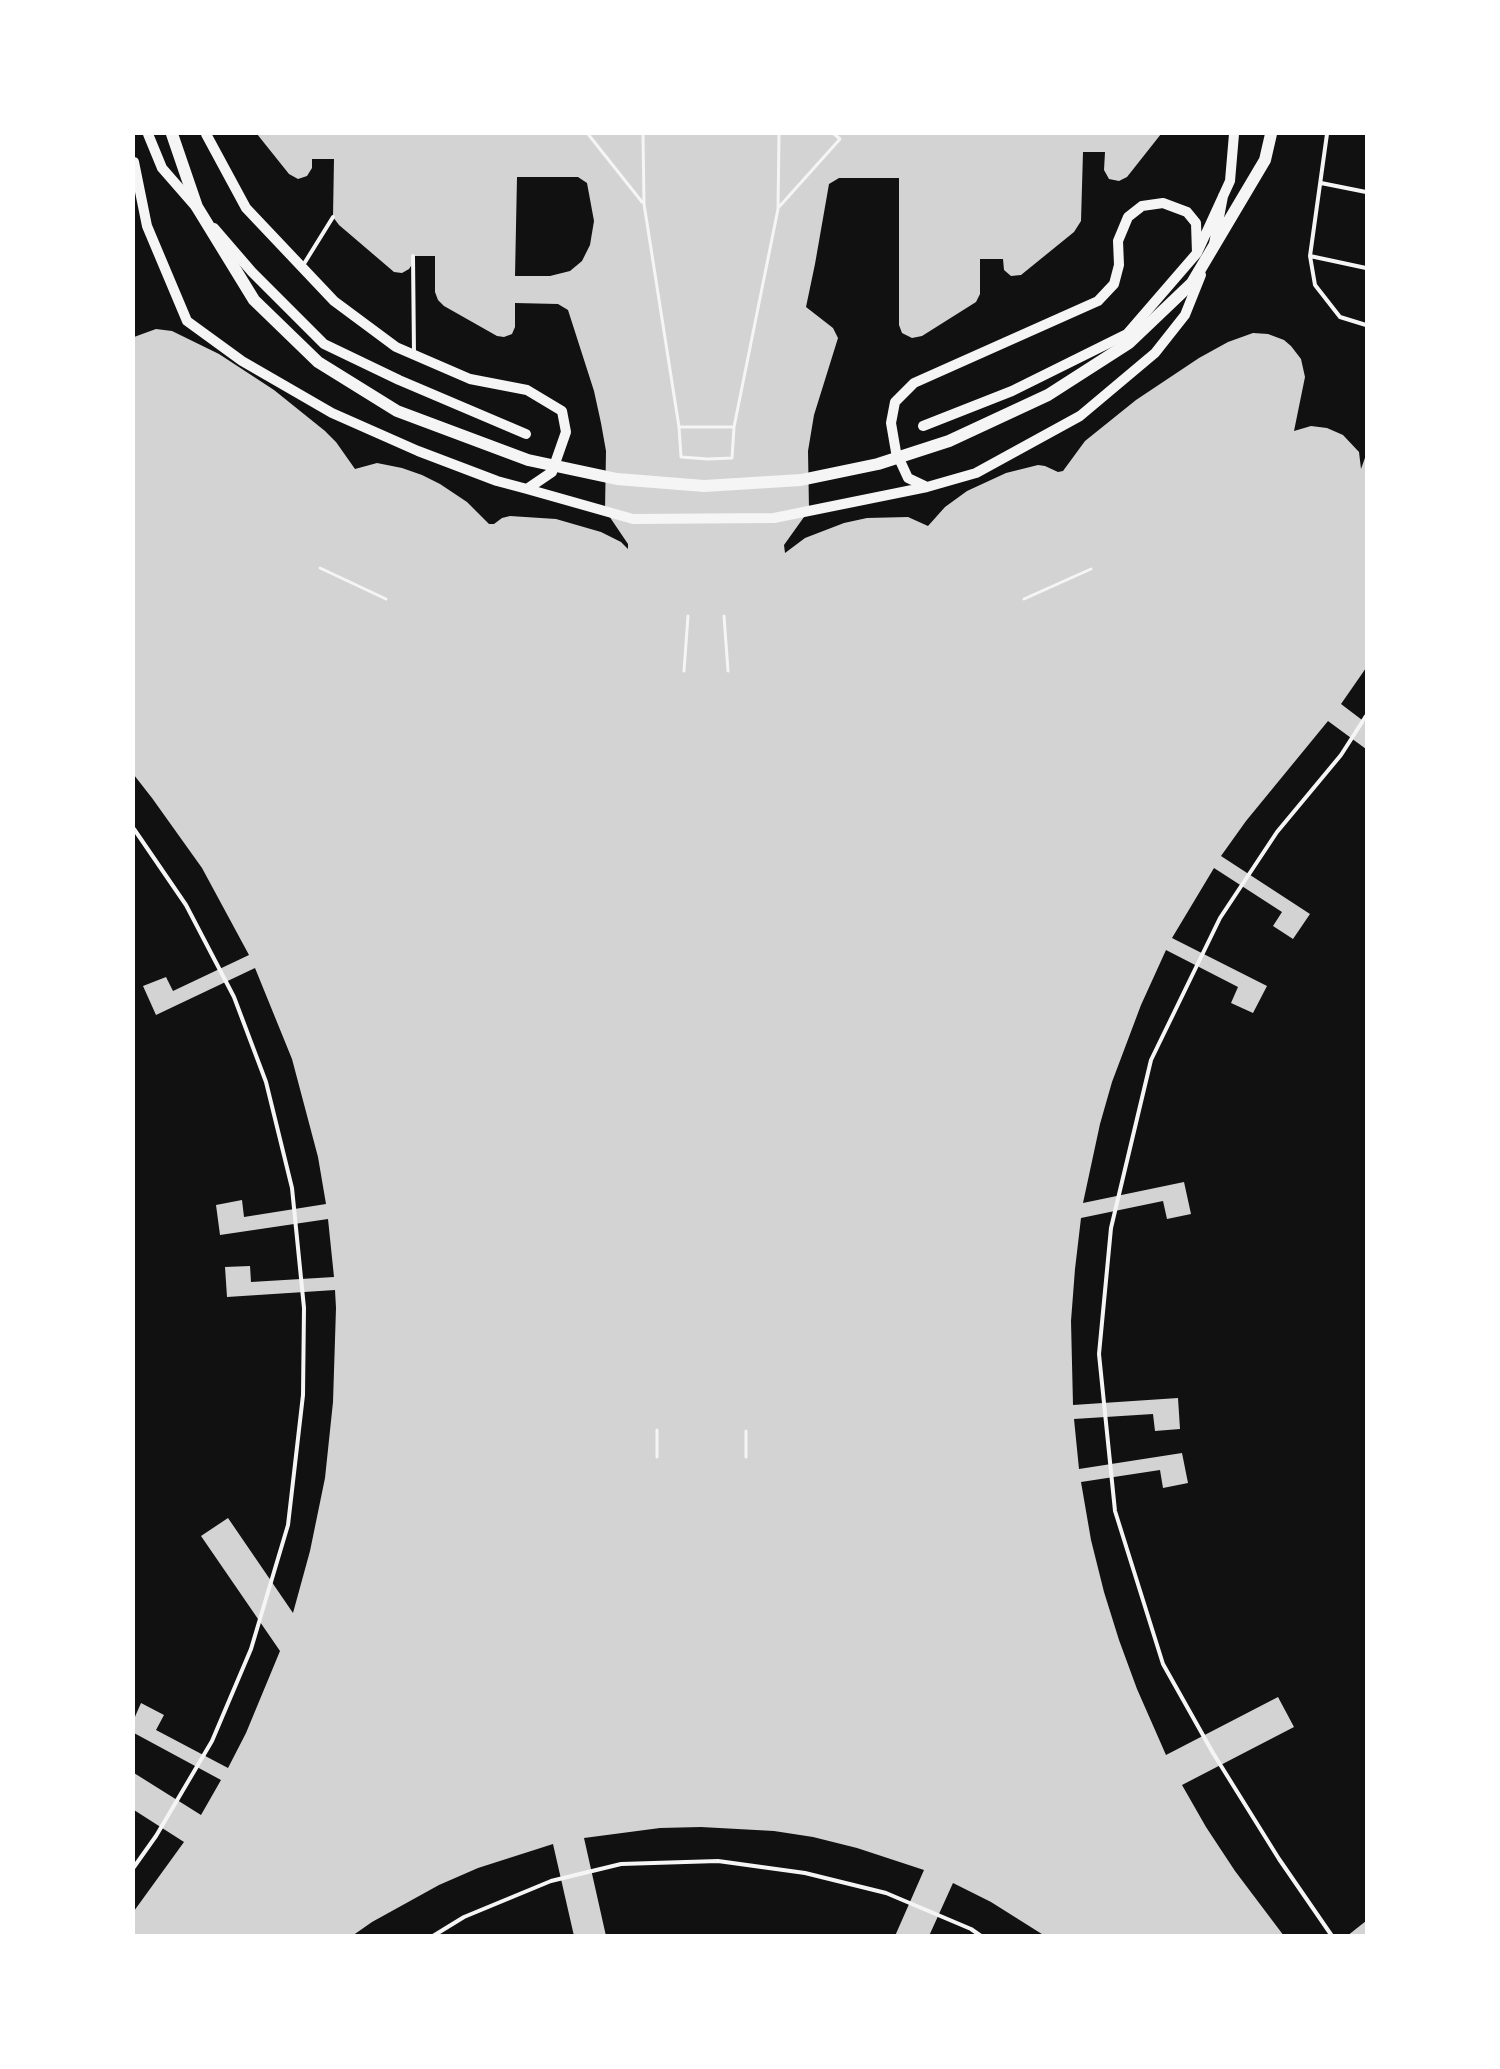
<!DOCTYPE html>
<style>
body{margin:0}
#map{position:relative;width:1500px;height:2069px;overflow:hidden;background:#111;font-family:"Open Sans",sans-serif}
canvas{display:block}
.frame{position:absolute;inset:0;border:135px solid #fff;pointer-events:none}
</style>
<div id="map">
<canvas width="1500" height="2069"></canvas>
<div class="frame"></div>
</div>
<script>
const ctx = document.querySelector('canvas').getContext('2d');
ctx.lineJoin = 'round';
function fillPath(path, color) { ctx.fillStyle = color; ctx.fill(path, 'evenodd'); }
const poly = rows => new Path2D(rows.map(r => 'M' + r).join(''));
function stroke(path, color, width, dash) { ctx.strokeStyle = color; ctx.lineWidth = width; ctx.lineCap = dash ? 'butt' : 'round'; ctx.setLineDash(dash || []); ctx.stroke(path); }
const building = poly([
 [257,134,1161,134,1127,177,1119,181,1109,179,1104,170,1105,152,1083,152,1081,221,1074,232,1021,275,1011,276,1004,270,1003,259,980,259,980,294,976,302,922,336,912,338,902,333,899,325,899,178,839,178,829,184,815,264,806,307,833,328,838,338,814,415,808,451,809,510,784,545,785,553,805,538,844,523,867,518,908,517,928,526,945,507,967,491,1006,473,1038,465,1045,466,1058,472,1063,471,1085,441,1136,400,1199,358,1228,342,1253,333,1268,334,1284,340,1291,346,1301,359,1305,377,1294,431,1311,426,1327,428,1343,435,1359,452,1361,469,1366,455,1366,668,1341,704,1366,723,1366,749,1328,721,1246,821,1221,856,1310,914,1293,939,1273,926,1282,912,1214,868,1172,938,1267,986,1253,1013,1231,1003,1238,987,1166,950,1141,1005,1112,1082,1100,1124,1083,1203,1184,1182,1191,1214,1167,1219,1163,1201,1081,1218,1075,1269,1071,1321,1073,1405,1178,1398,1180,1429,1155,1431,1153,1414,1074,1419,1079,1469,1182,1453,1188,1483,1163,1488,1160,1470,1081,1482,1091,1540,1104,1592,1119,1640,1137,1689,1166,1755,1278,1697,1294,1727,1182,1785,1206,1827,1235,1871,1284,1936,1045,1936,991,1902,953,1883,929,1936,895,1936,924,1870,857,1848,813,1837,774,1831,701,1827,660,1828,584,1838,606,1936,574,1936,553,1844,478,1868,439,1885,372,1922,352,1936,134,1936,134,1911,184,1842,134,1810,134,1773,201,1815,221,1780,134,1733,134,1719,141,1703,164,1715,156,1730,228,1768,246,1733,280,1651,201,1536,228,1518,293,1613,310,1551,325,1478,333,1402,336,1308,335,1290,227,1297,225,1267,250,1266,251,1282,334,1277,328,1219,220,1235,216,1205,242,1200,244,1217,326,1204,318,1157,292,1059,255,968,156,1015,143,986,166,977,173,991,249,955,202,868,152,798,134,775,134,337,156,329,172,331,219,354,274,390,325,431,336,442,355,469,377,463,402,468,422,475,440,484,467,502,489,524,494,524,502,518,510,516,556,519,601,532,621,542,628,549,628,544,605,510,606,451,601,423,594,391,568,310,558,304,515,303,515,327,512,334,504,337,497,336,444,306,438,300,435,292,435,256,413,256,413,263,409,269,402,273,394,272,339,225,333,217,334,159,312,159,312,168,307,176,298,179,289,174],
 [517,177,578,177,587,183,594,221,590,245,582,261,570,271,550,276,515,276],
 [1366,1921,1366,1936,1347,1936]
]);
const path = poly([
 [588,134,642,202],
 [643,134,644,204,679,427,734,427,778,209,779,134],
 [779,207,840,139,834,134],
 [679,427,681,457,708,459,732,458,734,427],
 [320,568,386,599],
 [1024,599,1091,569],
 [724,616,728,671],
 [684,671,688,616],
 [657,1457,657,1430],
 [746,1457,746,1431]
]);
const service = poly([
 [1327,134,1310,256,1315,285,1340,317,1366,325],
 [1321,183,1366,192],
 [413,256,414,354],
 [1310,256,1366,268],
 [302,267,333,217],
 [134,829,186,905,234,997,266,1082,292,1188,304,1308,303,1395,288,1525,251,1649,212,1741,156,1836,134,1867],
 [433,1936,464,1917,551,1881,621,1864,718,1861,805,1873,886,1893,971,1929,981,1936],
 [1332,1936,1279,1859,1213,1753,1163,1664,1115,1511,1099,1354,1111,1228,1151,1060,1220,918,1277,832,1341,755,1366,716]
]);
const secondary = poly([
 [148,134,162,168,196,207],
 [134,162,147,226,187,321,242,361,332,413,418,451,497,481,527,489,552,472,566,432,562,411,527,390,470,379,396,347,334,301,246,208,206,134],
 [214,228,252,272,324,344,399,380,526,434],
 [1214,244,1223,196],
 [1197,253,1196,223,1187,212,1163,203,1142,206,1128,217,1118,241,1119,265,1114,284,1098,301,914,383,895,402,891,423,896,452,908,478,927,487,976,473,1080,416,1155,353,1185,315,1201,275],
 [923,426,1012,391,1127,334,1197,253,1230,181,1234,134],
 [527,489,633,519,774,518,927,487]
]);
const primary = poly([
 [172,134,197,207,254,300,318,362,397,411,528,460,617,479,704,486,801,480,878,464,949,441,1048,395,1129,343,1192,283,1265,160,1271,134]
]);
fillPath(building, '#d3d3d3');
stroke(path, '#f5f5f5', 3);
stroke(service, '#f5f5f5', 4);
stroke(secondary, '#f5f5f5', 10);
stroke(primary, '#f5f5f5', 12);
</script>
